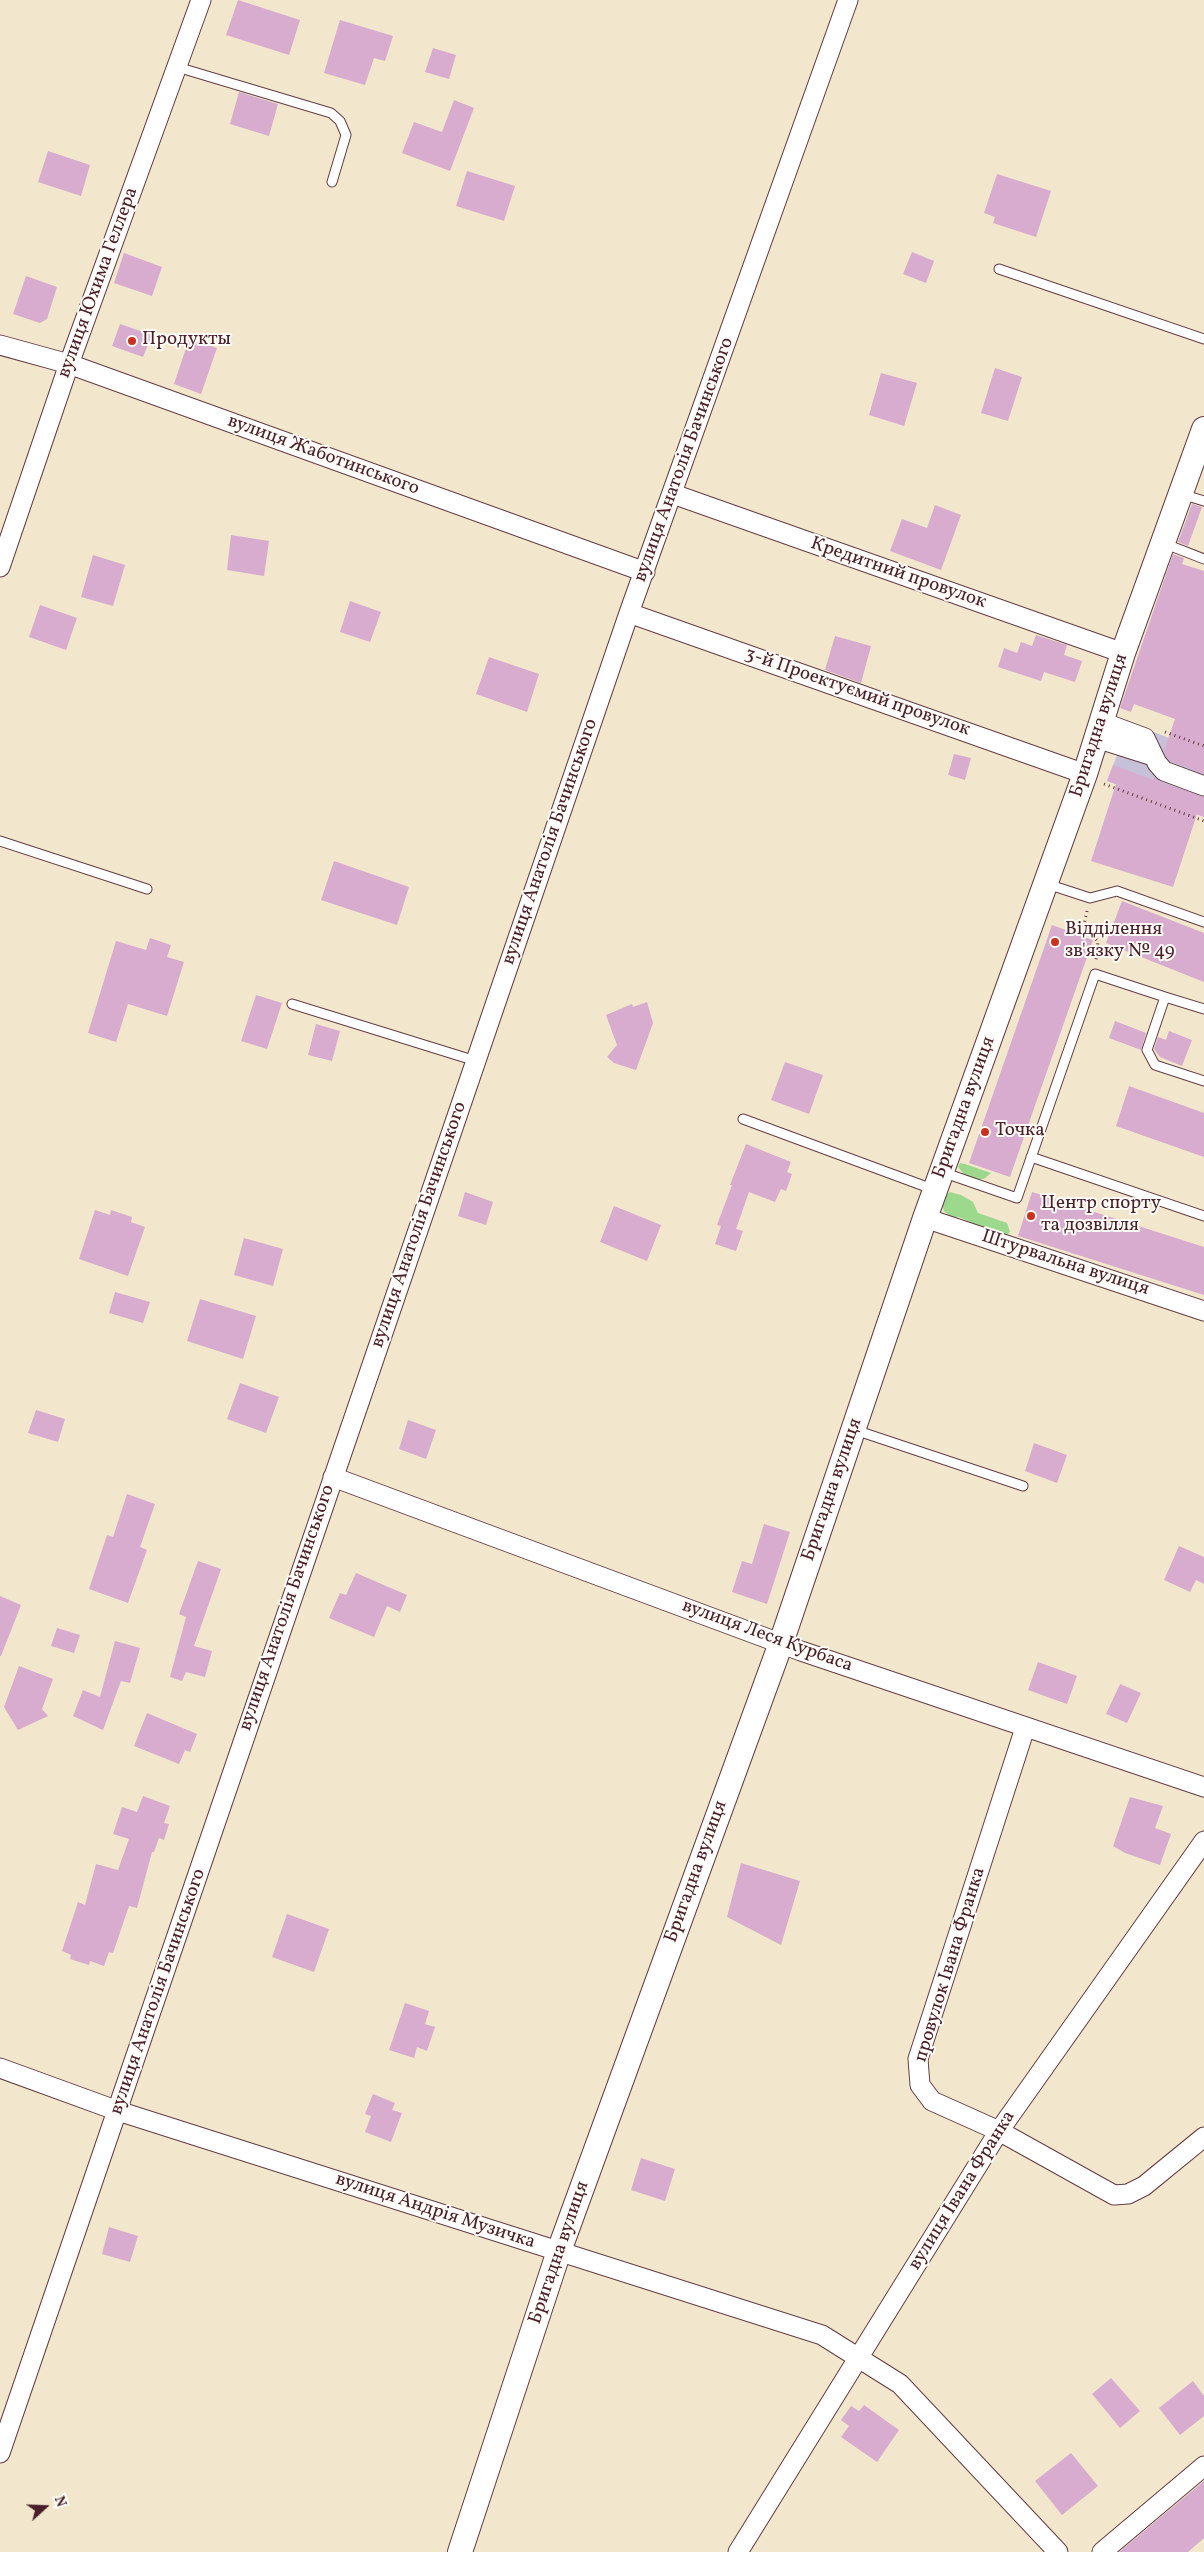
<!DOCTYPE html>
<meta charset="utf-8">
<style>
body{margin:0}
#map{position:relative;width:1204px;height:2552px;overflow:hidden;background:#f2e7cd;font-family:Vollkorn,serif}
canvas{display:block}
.north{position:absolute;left:20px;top:2482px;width:50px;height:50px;-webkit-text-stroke:4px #fdfcf7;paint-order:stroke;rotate:70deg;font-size:14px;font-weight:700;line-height:20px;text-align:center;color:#4a1f2b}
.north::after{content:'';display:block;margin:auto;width:18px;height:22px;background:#4a1f2b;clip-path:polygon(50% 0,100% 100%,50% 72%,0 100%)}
</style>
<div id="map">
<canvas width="1204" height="2552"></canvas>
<div class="north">N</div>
</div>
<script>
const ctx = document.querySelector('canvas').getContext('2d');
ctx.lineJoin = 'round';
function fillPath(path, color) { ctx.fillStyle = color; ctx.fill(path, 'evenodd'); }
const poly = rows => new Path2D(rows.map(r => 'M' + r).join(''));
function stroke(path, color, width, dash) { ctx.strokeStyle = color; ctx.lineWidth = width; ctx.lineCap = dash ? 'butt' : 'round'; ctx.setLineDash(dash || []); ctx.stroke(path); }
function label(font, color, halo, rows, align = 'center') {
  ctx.font = font + ' Vollkorn,serif'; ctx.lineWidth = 4; ctx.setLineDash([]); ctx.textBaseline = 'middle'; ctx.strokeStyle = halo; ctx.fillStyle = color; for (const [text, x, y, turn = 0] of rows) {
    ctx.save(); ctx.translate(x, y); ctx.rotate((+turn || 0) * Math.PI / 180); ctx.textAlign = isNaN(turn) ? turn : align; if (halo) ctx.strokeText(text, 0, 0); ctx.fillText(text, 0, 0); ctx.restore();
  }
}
const industrial = poly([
 [1151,731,1187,745,1204,759,1204,817,1107,781,1124,737]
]);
const green = poly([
 [960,1163,965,1164,991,1173,984,1179,968,1179,958,1167],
 [950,1192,961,1195,973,1202,978,1213,1007,1223,1010,1232,1002,1240,970,1230,972,1223,959,1217,952,1219,944,1211,942,1204,944,1197]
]);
const building = poly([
 [238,0,300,20,289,55,226,35],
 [340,20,393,36,385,61,374,58,365,85,324,73],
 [433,48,456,55,449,79,425,72],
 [239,92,278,104,269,136,230,124],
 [454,100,474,108,450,171,402,153,414,122,442,132],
 [48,151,90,165,81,196,38,182],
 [467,171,515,186,504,221,456,206],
 [997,174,1051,191,1036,237,993,223,995,217,984,213],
 [912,252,934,261,926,283,903,274],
 [124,253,162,267,152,296,114,283],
 [26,276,57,287,47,319,40,323,13,314],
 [120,324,152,335,143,357,112,346],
 [189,339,217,348,201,394,174,384],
 [995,368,1022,377,1008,421,981,413],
 [881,373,917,383,904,426,869,415],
 [1192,504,1202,507,1188,546,1178,542],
 [935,505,961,515,941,570,890,551,902,519,927,528],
 [231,535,269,541,264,576,227,570],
 [1173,554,1184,558,1182,564,1204,571,1204,774,1171,761,1166,757,1164,751,1175,719,1134,704,1131,712,1120,708],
 [93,555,125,565,113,606,81,597],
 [350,601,381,612,370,642,340,632],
 [40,605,77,618,66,650,29,637],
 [1036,635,1067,645,1064,655,1082,661,1075,682,1044,672,1041,681,998,667,1004,648,1017,653,1021,642,1032,646],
 [835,636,871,646,861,683,825,670],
 [489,657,539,674,527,712,476,694],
 [954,754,971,758,965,780,948,775],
 [1113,765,1153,780,1154,777,1160,782,1204,797,1204,817,1197,814,1173,887,1091,861,1116,784,1107,781],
 [334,861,409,887,397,925,321,900],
 [1122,901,1204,933,1204,982,1106,943],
 [1052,925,1093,940,1010,1177,969,1163],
 [150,938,171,945,167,957,184,962,167,1016,128,1004,116,1042,88,1033,116,941,146,950],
 [256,995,282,1003,267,1049,241,1041],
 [647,1002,653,1023,636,1070,614,1063,607,1057,617,1045,606,1015,632,1004,633,1007],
 [1115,1021,1146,1033,1141,1050,1109,1038],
 [316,1024,340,1031,332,1061,308,1055],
 [1169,1031,1192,1040,1182,1066,1160,1057,1154,1049,1158,1037,1166,1040],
 [785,1062,823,1075,809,1114,771,1100],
 [1129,1086,1204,1113,1204,1157,1116,1126],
 [746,1144,791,1162,787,1172,792,1174,786,1191,781,1189,775,1202,749,1192,736,1229,743,1231,736,1251,715,1244,721,1226,717,1225,732,1185,730,1185],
 [465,1192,493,1202,486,1225,458,1216],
 [1032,1192,1204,1247,1204,1295,1018,1236],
 [614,1206,661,1225,647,1261,600,1242],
 [95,1210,110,1215,111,1210,132,1217,131,1222,145,1227,128,1276,79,1259],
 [244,1238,283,1249,273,1286,234,1275],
 [115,1292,150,1302,143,1323,109,1313],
 [200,1299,256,1316,243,1359,187,1341],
 [240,1383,279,1397,266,1433,227,1419],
 [36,1410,65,1419,58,1442,28,1433],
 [408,1420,436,1430,426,1459,399,1449],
 [1034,1443,1067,1455,1057,1483,1025,1471],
 [127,1494,155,1504,140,1547,147,1550,128,1603,89,1589,107,1535,113,1537],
 [764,1524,790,1532,767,1604,732,1592,742,1561,752,1564],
 [1179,1546,1204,1557,1204,1584,1196,1580,1190,1592,1164,1580],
 [198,1561,221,1569,194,1646,212,1651,205,1677,186,1672,182,1681,170,1677,186,1617,179,1614],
 [356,1573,407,1595,400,1612,387,1606,374,1637,329,1618,340,1593,346,1595],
 [0,1596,21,1605,1,1656,0,1656],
 [57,1628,80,1635,74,1653,51,1646],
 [115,1641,140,1648,130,1683,121,1681,103,1730,73,1716,83,1690,100,1697],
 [1038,1662,1077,1676,1067,1704,1028,1690],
 [19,1666,53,1679,42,1709,48,1716,18,1730,4,1707],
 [1120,1684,1141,1693,1127,1723,1106,1714],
 [147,1713,197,1734,190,1752,185,1750,179,1764,134,1746],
 [143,1796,170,1806,164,1823,169,1824,164,1840,159,1838,154,1852,152,1852,137,1908,129,1906,113,1953,109,1952,104,1966,90,1961,89,1965,70,1959,71,1955,62,1951,78,1902,85,1905,96,1864,118,1870,129,1839,113,1834,122,1807,137,1812],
 [1130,1797,1163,1806,1155,1828,1171,1834,1160,1865,1125,1853,1113,1846],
 [741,1863,800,1881,781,1945,727,1917],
 [287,1914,329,1929,314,1972,272,1957],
 [405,2003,429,2011,425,2024,435,2027,427,2051,417,2047,414,2058,389,2050],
 [373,2094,395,2103,392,2110,402,2113,391,2142,365,2132,371,2116,365,2114],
 [641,2158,675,2169,665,2201,631,2190],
 [109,2227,138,2236,130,2262,102,2254],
 [1111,2378,1140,2411,1120,2428,1092,2394],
 [1193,2381,1204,2396,1204,2416,1180,2435,1159,2408],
 [864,2405,899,2430,877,2462,841,2437,849,2426,841,2420,851,2406,859,2411],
 [1071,2453,1098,2486,1062,2515,1035,2481],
 [1204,2481,1204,2538,1188,2552,1119,2552]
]);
const path = poly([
 [1165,732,1204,746],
 [1104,784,1204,821],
 [1087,911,1083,929,1098,941,1096,961]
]);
const service = poly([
 [177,67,331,113,340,121,346,135,332,182],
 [999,269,1204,339],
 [1181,494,1204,501],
 [1163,543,1204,559],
 [0,841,147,889],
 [1047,884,1090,898,1117,891,1204,922],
 [1165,997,1204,1009],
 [292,1004,476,1061],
 [743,1119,935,1190],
 [1031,1157,1204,1216],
 [942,1172,1017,1198,1095,974,1165,997,1147,1050,1155,1065,1204,1081],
 [855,1430,1023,1486]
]);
const minor = poly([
 [0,345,69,364,645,572],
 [673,494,1123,653],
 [0,567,69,364,201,0],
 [629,613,1085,774],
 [1102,722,1145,738,1157,763,1164,771,1204,786],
 [1096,738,1153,756],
 [925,1218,1204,1311],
 [333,1477,801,1651,1204,1787],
 [1025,1728,918,2059,920,2085,932,2101,999,2131,1114,2195,1128,2194,1144,2186,1204,2137],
 [0,2068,118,2111,822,2335,900,2384,1058,2552],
 [0,2453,629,613,848,0],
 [738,2552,999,2131,1204,1841],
 [1102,2552,1204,2466]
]);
const tertiary = poly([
 [460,2552,559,2251,781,1643,925,1218,1085,774,1123,653,1204,429]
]);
const markers = [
 [132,341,5,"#c8321e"],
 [1055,942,5,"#c8321e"],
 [985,1132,5,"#c8321e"],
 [1031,1216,5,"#c8321e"]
];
const streetNames = [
 ["вулиця Юхима Геллера",99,283,-70],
 ["вулиця Жаботинського",323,456,20],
 ["вулиця Анатолія Бачинського",685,460,-70],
 ["Кредитний провулок",898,574,19],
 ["3-й Проектуємий провулок",857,693,19],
 ["Бригадна вулиця",1100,726,-72],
 ["вулиця Анатолія Бачинського",551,842,-71],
 ["Бригадна вулиця",965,1108,-70],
 ["вулиця Анатолія Бачинського",420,1225,-71],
 ["Штурвальна вулиця",1065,1264,18],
 ["Бригадна вулиця",833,1490,-71],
 ["вулиця Анатолія Бачинського",288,1608,-71],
 ["вулиця Леся Курбаса",767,1637,20],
 ["Бригадна вулиця",697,1872,-70],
 ["провулок Івана Франка",951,1965,-73],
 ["вулиця Анатолія Бачинського",159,1992,-71],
 ["вулиця Івана Франка",963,2191,-58],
 ["вулиця Андрія Музичка",435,2212,18],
 ["Бригадна вулиця",560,2253,-71]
];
const poiNames = [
 ["Продукты",142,341],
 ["Відділення",1065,931],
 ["зв'язку № 49",1065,953],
 ["Точка",995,1132],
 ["Центр спорту",1041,1205],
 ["та дозвілля",1041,1227]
];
fillPath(industrial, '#c7c0d9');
fillPath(green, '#9cd98d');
fillPath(building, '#d7accf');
stroke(service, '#633d43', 11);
stroke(minor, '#633d43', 21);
stroke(tertiary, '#633d43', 26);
stroke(path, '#633d43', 3, [1, 4]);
stroke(service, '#fff', 9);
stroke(minor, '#fff', 19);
stroke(tertiary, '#fff', 24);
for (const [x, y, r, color] of markers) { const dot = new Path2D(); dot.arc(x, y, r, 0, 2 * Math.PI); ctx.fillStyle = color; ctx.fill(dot); stroke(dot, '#fdfcf7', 2); }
label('19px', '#4a1f2b', '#fdfcf7', streetNames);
label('19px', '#4a1f2b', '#fdfcf7', poiNames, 'left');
</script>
